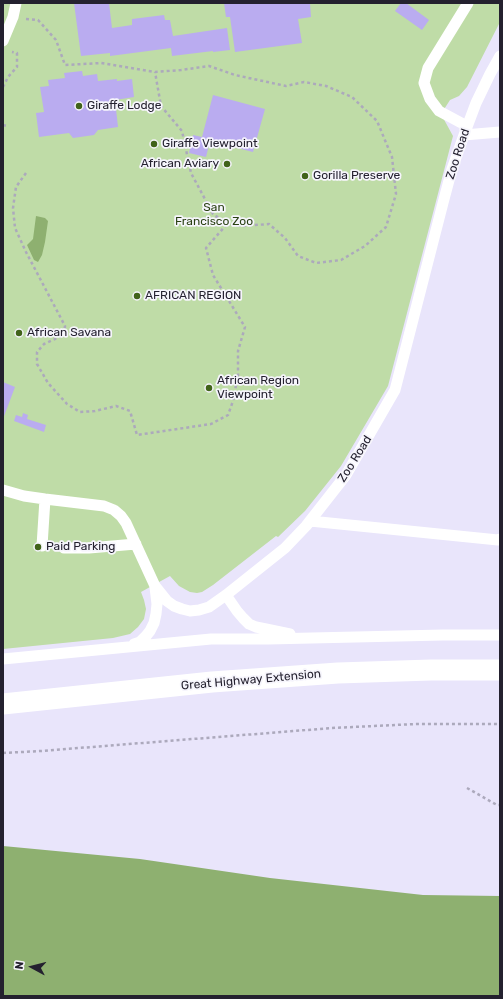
<!DOCTYPE html>
<style>
body{margin:0}
#map{position:relative;width:503px;height:999px;overflow:hidden;background:#e9e5fb;font-family:Rubik,sans-serif}
canvas{display:block}
.frame{position:absolute;inset:0;border:4px solid #24212f;pointer-events:none}
.north{position:absolute;left:12px;top:947px;width:40px;height:40px;-webkit-text-stroke:3px #f6f5fc;paint-order:stroke;rotate:277deg;font-size:11px;font-weight:700;line-height:16px;text-align:center;color:#24212f}
.north::after{content:'';display:block;margin:auto;width:14px;height:18px;background:#24212f;clip-path:polygon(50% 0,100% 100%,50% 72%,0 100%)}
</style>
<div id="map">
<canvas width="503" height="999"></canvas>
<div class="frame"></div>
<div class="north">N</div>
</div>
<script>
const ctx = document.querySelector('canvas').getContext('2d');
ctx.lineJoin = 'round';
function fillPath(path, color) { ctx.fillStyle = color; ctx.fill(path, 'evenodd'); }
const poly = rows => new Path2D(rows.map(r => 'M' + r).join(''));
function stroke(path, color, width, dash) { ctx.strokeStyle = color; ctx.lineWidth = width; ctx.lineCap = dash ? 'butt' : 'round'; ctx.setLineDash(dash || []); ctx.stroke(path); }
function label(font, color, halo, rows, align = 'center') {
  ctx.font = font + ' Rubik,sans-serif'; ctx.lineWidth = 3.5; ctx.setLineDash([]); ctx.textBaseline = 'middle'; ctx.strokeStyle = halo; ctx.fillStyle = color; for (const [text, x, y, turn = 0] of rows) {
    ctx.save(); ctx.translate(x, y); ctx.rotate((+turn || 0) * Math.PI / 180); ctx.textAlign = isNaN(turn) ? turn : align; if (halo) ctx.strokeText(text, 0, 0); ctx.fillText(text, 0, 0); ctx.restore();
  }
}
const green = poly([
 [3,3,500,3,500,22,467,87,459,96,450,100,441,114,453,136,388,386,341,466,305,511,278,537,276,536,213,585,202,592,197,593,190,592,179,586,170,576,141,592,144,600,146,609,144,619,138,627,130,634,113,638,3,649]
]);
const water = poly([
 [36,216,45,218,48,221,45,242,42,255,38,262,34,260,27,245,33,239],
 [3,846,140,859,270,878,423,895,500,896,500,996,3,996]
]);
const building = poly([
 [74,3,109,3,112,28,132,25,132,19,164,15,165,20,170,20,173,36,227,28,230,50,213,52,213,51,172,56,171,48,110,56,110,53,81,56],
 [224,3,310,3,311,17,298,19,302,43,235,52,230,17,226,17],
 [401,3,406,3,429,20,422,30,395,11],
 [82,71,83,76,97,74,98,81,117,79,117,81,132,79,134,97,115,100,118,127,98,130,94,135,73,138,69,133,39,137,36,113,44,112,40,87,49,86,48,80,65,78,64,73],
 [213,95,265,109,253,152,210,141,206,157,189,153,193,135,202,137],
 [3,382,15,387,3,419],
 [23,413,28,415,27,419,46,425,44,432,14,421,16,415,22,417]
]);
const path = poly([
 [26,19,38,20,56,40,65,65,101,63,155,72,181,70,209,66,235,75,286,86,304,82,326,86,352,97,377,121,392,157,396,194,386,227,365,246,341,260,316,263,298,256,285,238,269,224,243,226,227,224,213,214,191,173,182,131,161,106,155,72],
 [3,87,8,77,17,67,17,53,12,52],
 [3,125,7,126],
 [26,173,16,187,13,208,15,228,26,252,65,326,64,335,44,344,37,352,37,364,48,383,67,404,80,412,95,411,116,406,130,411,137,435,211,424,228,415,233,401,238,375,238,351,245,327,213,275,206,248,227,224],
 [3,753,41,751,332,728,416,724,500,724],
 [467,788,497,805,500,805]
]);
const service = poly([
 [3,41,13,17,16,3],
 [467,126,439,111,430,99,424,83,428,68,468,3],
 [464,135,500,132],
 [3,490,24,496,45,499,104,506,114,510,121,516,126,523,155,586,167,601,174,606,182,609,190,611,199,610,209,607,226,595,285,548,306,526,346,475,395,390,443,203,452,169,464,135,476,103,490,74,500,56],
 [310,521,498,540,500,539],
 [42,546,45,499],
 [64,548,89,548,136,544],
 [226,595,237,611,243,618,249,624,256,627,266,629,290,634],
 [134,644,140,642,146,636,150,631,154,623,156,614,157,604,155,587],
 [3,659,211,639,268,639,443,635,500,635]
]);
const minor = poly([
 [3,704,212,682,338,673,431,670,500,670]
]);
const markers = [
 [79,106,4,"#41631a"],
 [154,144,4,"#41631a"],
 [227,164,4,"#41631a"],
 [305,176,4,"#41631a"],
 [137,296,4,"#41631a"],
 [19,333,4,"#41631a"],
 [209,388,4,"#41631a"],
 [38,547,4,"#41631a"]
];
const poiNames = [
 ["Giraffe Lodge",87,106],
 ["Giraffe Viewpoint",162,144],
 ["African Aviary",219,164,"right"],
 ["Gorilla Preserve",313,176],
 ["AFRICAN REGION",145,296],
 ["African Savana",27,333],
 ["African Region",217,381],
 ["Viewpoint",217,395],
 ["Paid Parking",46,547]
];
const streetNames = [
 ["Zoo Road",458,154,-72],
 ["Zoo Road",355,459,-58],
 ["Great Highway Extension",251,680,-5]
];
const parkNames = [
 ["San",214,208],
 ["Francisco Zoo",214,222]
];
fillPath(green, '#bfdca7');
fillPath(water, '#8eb070');
fillPath(building, '#baacf0');
stroke(path, '#aca9bc', 2.5, [3, 3]);
stroke(service, '#fff', 11);
stroke(minor, '#fff', 21);
for (const [x, y, r, color] of markers) { const dot = new Path2D(); dot.arc(x, y, r, 0, 2 * Math.PI); ctx.fillStyle = color; ctx.fill(dot); stroke(dot, '#f6f5fc', 1.5); }
label('12px', '#24212f', '#f6f5fc', poiNames, 'left');
label('12px', '#24212f', '#f6f5fc', streetNames);
label('12px', '#2a4113', '#f6f5fc', parkNames);
</script>
